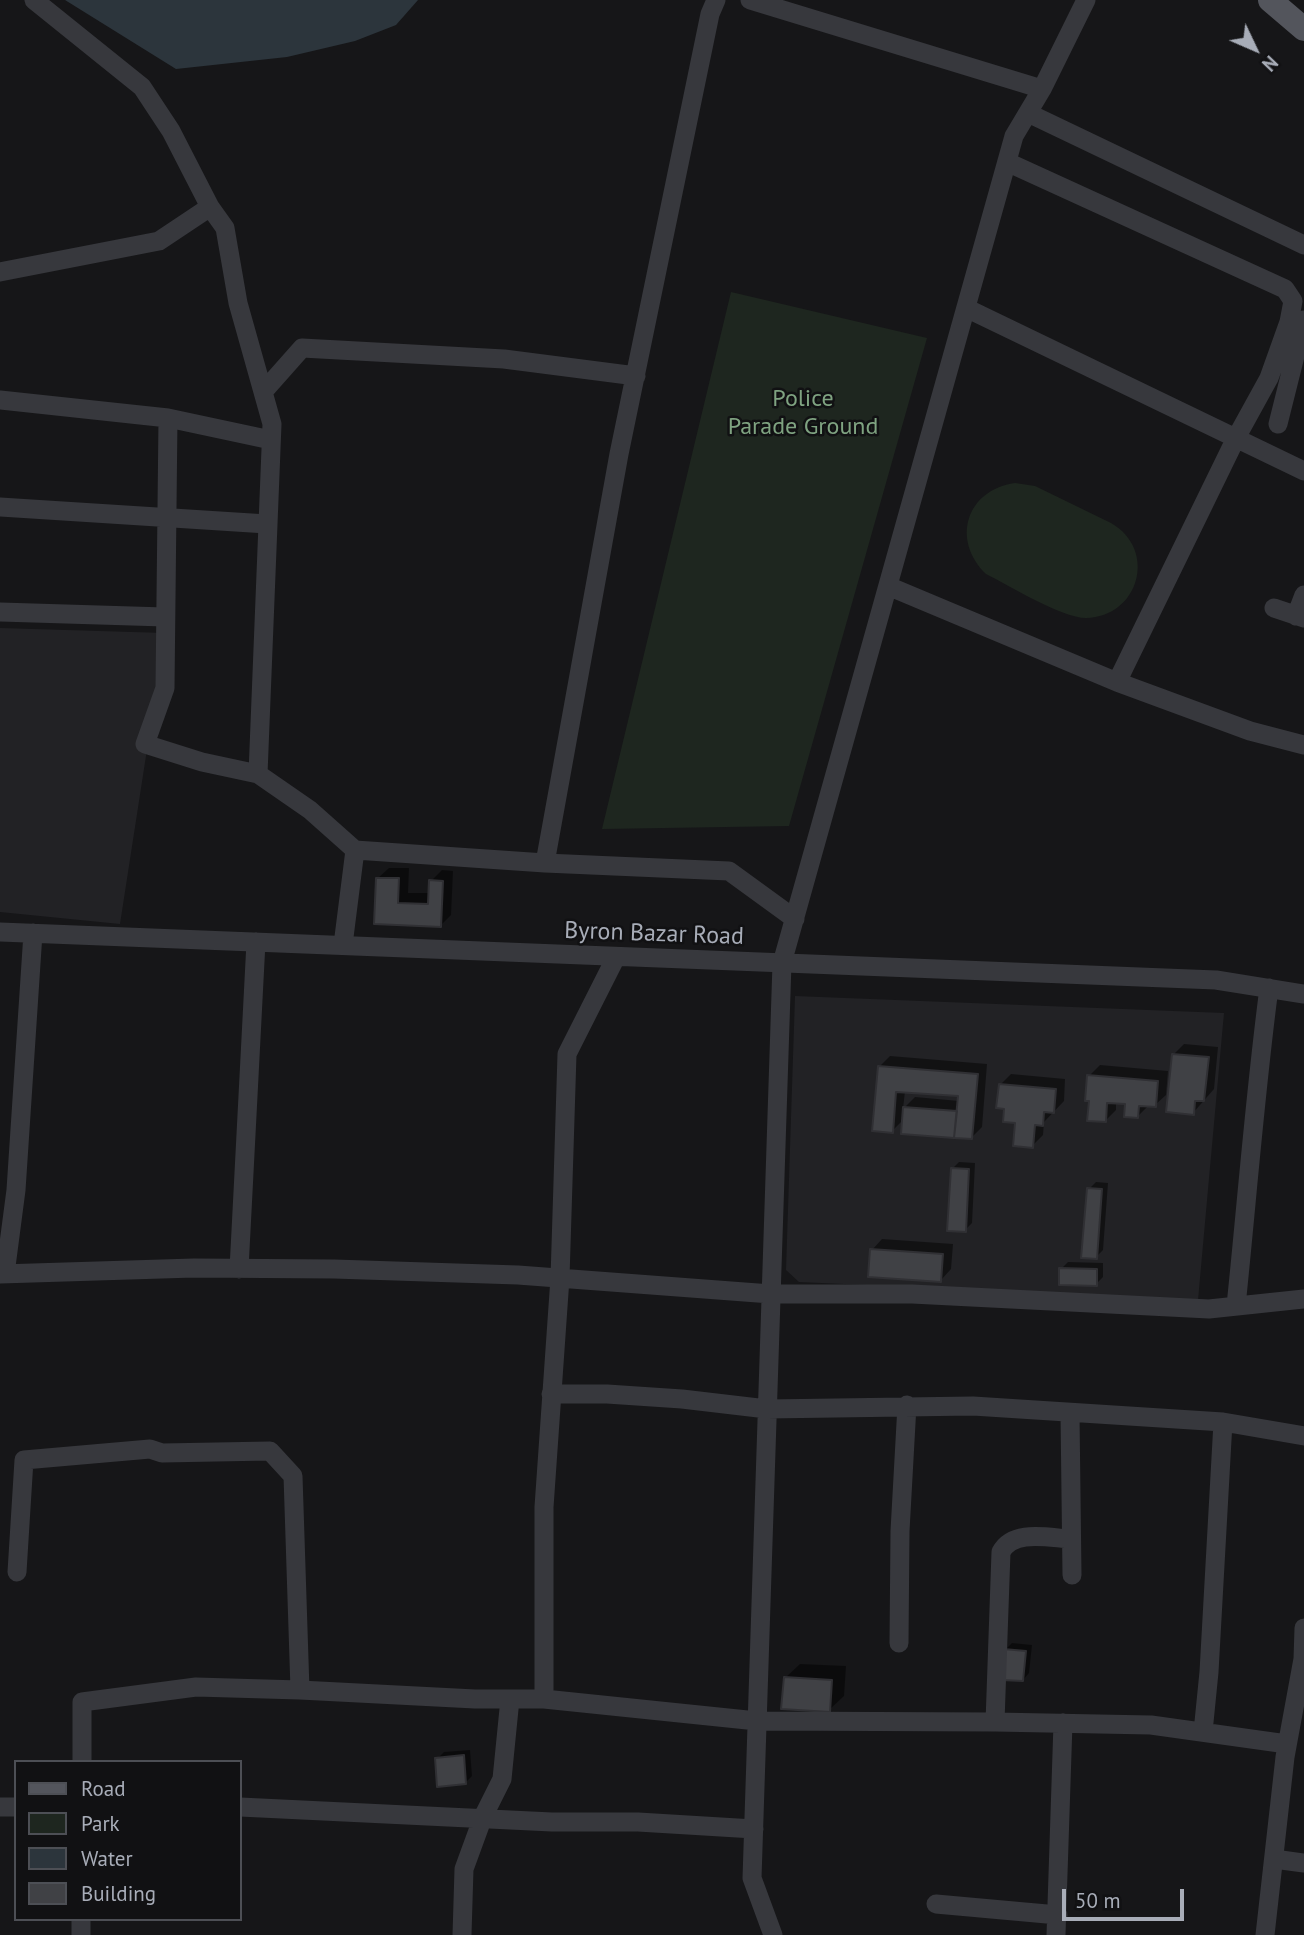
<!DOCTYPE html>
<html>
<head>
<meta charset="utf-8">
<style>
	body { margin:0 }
	#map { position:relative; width:1304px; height:1935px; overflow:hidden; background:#161618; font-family:"PT Sans",sans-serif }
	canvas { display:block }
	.legend { position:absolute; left:14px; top:1760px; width:228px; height:161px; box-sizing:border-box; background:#111113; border:2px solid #4d4f55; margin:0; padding:9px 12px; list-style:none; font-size:21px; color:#a8adb8 }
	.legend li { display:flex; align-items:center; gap:14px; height:35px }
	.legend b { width:35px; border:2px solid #4d4f55 }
	.north { position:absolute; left:1220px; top:14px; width:70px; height:70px; -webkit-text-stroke:5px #111113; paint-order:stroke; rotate:134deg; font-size:19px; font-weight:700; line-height:28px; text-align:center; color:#a8adb8 }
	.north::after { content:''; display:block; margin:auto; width:24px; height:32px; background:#a8adb8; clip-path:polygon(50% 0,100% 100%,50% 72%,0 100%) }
	.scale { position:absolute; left:1062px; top:1889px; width:122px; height:32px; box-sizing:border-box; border:4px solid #a8adb8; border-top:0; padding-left:9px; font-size:21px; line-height:24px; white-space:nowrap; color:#a8adb8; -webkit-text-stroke:5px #111113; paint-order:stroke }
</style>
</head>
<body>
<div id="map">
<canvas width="1304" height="1935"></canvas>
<ul class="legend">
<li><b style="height:9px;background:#53555c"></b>Road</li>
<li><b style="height:19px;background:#1e261f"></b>Park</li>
<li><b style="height:19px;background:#2c353c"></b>Water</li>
<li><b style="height:19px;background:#404145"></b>Building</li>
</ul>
<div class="north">N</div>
<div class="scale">50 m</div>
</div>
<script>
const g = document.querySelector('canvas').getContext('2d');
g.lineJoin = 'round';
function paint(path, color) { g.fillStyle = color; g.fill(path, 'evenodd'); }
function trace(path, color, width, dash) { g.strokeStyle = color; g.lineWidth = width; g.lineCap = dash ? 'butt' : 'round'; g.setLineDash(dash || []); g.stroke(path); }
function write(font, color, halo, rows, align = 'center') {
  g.font = font + ' "PT Sans",sans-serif'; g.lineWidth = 5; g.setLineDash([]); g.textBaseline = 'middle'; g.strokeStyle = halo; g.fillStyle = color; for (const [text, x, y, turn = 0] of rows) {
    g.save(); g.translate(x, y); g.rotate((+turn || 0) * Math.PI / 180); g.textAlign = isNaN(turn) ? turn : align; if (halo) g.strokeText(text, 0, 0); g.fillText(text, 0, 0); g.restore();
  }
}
paint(new Path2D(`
	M0,628L165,633L120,924L0,912Z
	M795,996L1224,1013L1198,1300L799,1282L786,1270Z`), '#222225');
paint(new Path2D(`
	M731,292L927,338L789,826L602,829Z
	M1015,483L1035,486L1111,523C1158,550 1139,617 1086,618C1062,618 1010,586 986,574C951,540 966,490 1015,483Z`), '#1e261f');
paint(new Path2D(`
	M65,0H418L396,25L355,41L287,57L176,69Z`), '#2c353c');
paint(new Path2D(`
	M389,868H409L408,893H430L431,881L442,870L453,871L451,915L441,925L376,922L378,878Z
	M1184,1044L1218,1047L1214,1089L1193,1113L1174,1054Z
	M890,1056L987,1064L982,1127L972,1137L903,1120L892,1131L879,1067ZM905,1091L960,1095L959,1101L915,1097L903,1109Z
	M1100,1065L1168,1071L1166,1095L1155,1105L1148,1106L1137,1117L1127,1103L1116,1102V1110L1105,1121L1091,1100L1089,1076Z
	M1011,1074L1065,1079L1064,1101L1044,1122L1043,1135L1032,1146L1006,1107L1000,1085Z
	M959,1162L975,1163L972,1223L965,1230L952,1169Z
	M1096,1182L1108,1183L1103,1250L1096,1257L1089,1189Z
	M882,1239L953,1244L951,1269L941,1280L872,1250Z
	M1068,1262L1103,1263V1277L1096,1284L1061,1269Z
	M1012,1643L1032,1645L1029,1673L1023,1680L1005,1650Z
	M800,1664L846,1666L844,1696L829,1710L785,1678Z
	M470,1750L472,1776L465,1783L437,1759L444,1752Z`), '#0007');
const building = new Path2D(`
	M376,878H399L398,903L428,904L429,880L443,881L441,927L374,924Z
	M1172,1054L1209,1057L1204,1101H1195L1194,1115L1166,1112Z
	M878,1066L978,1074L972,1139L954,1138L958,1096L896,1092L893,1133L872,1131Z
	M1087,1075L1158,1081L1156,1107L1139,1106L1138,1118L1124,1117L1125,1104L1107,1103L1106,1122L1087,1121L1089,1101H1085Z
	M999,1084L1056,1089L1054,1113L1044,1112L1043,1126L1035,1125L1033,1148L1013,1146L1015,1123L1003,1122L1004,1109L996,1108Z
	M903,1107L957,1111L954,1138L901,1134Z
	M951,1168L969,1169L966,1232L947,1231Z
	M1087,1188L1102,1189L1097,1259L1081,1258Z
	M870,1249L943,1254L941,1282L868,1277Z
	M1059,1268L1097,1269V1286L1059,1285Z
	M1003,1649L1026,1651L1023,1681L1001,1680Z
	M784,1677L832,1680L830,1712L781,1709Z
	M464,1755L466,1784L437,1787L435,1758Z`);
paint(building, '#404145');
trace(building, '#303034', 2);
trace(new Path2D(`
	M34,0L142,87L171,131L210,207L225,228L238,303L272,424L258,774L202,762L145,744L165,688L168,418
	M750,0L1042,89
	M1028,113L1304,245
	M1007,162L1285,289L1293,301L1289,322L1269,378L1236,438L1117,682
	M0,272L159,241L210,207
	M966,308L1304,471
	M263,392L302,348L504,359L636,376
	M0,400L168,418L271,440
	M1278,424L1304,320
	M0,507L267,524
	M888,586L1117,682L1250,731L1304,745
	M1274,608L1304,618
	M0,612L165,617
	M1296,616L1304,595
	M258,774L310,810L355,850L545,863L729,871L795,919
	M545,863L619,454L710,14L716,0
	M0,932L1216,980L1304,994
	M343,945L355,850
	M239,1269L256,942
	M0,1274L194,1268L334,1269L518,1275L771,1294H912L1209,1309L1304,1299
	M5,1274L16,1190L33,933
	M1236,1306C1247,1200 1255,1094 1269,988
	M551,1394H607L682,1399L767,1409L973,1406L1223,1422L1304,1436
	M1070,1414L1072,1575
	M17,1572L24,1460L150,1449L162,1453L270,1451L293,1476L300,1690
	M899,1643L900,1531L907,1405
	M544,1699V1507L560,1278L567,1054L616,957
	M995,1722L1001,1552C1013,1529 1049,1538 1071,1539
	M1203,1732L1209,1672L1223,1422
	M82,1762V1702L196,1687L300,1690L475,1699H544L757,1721L995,1722L1151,1725L1287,1744
	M0,1807H16
	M240,1807L552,1822H638L754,1829
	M1274,1859L1304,1863
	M936,1904L1058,1915
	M81,1935V1919
	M462,1935L464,1869L483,1817L502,1779L510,1699
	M773,1935L752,1878L782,963L1014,136L1042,89L1086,0
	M1056,1935L1063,1723
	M1265,1935L1285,1757L1303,1659L1304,1628`), '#37383d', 19);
trace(new Path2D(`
	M1270,0L1304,29`), '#53555c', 24);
write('24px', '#7fa381', '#111113', [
	["Police",803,399],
	["Parade Ground",803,427]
]);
write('24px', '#a8adb8', '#111113', [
	["Byron Bazar Road",654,934,2]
]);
</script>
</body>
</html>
